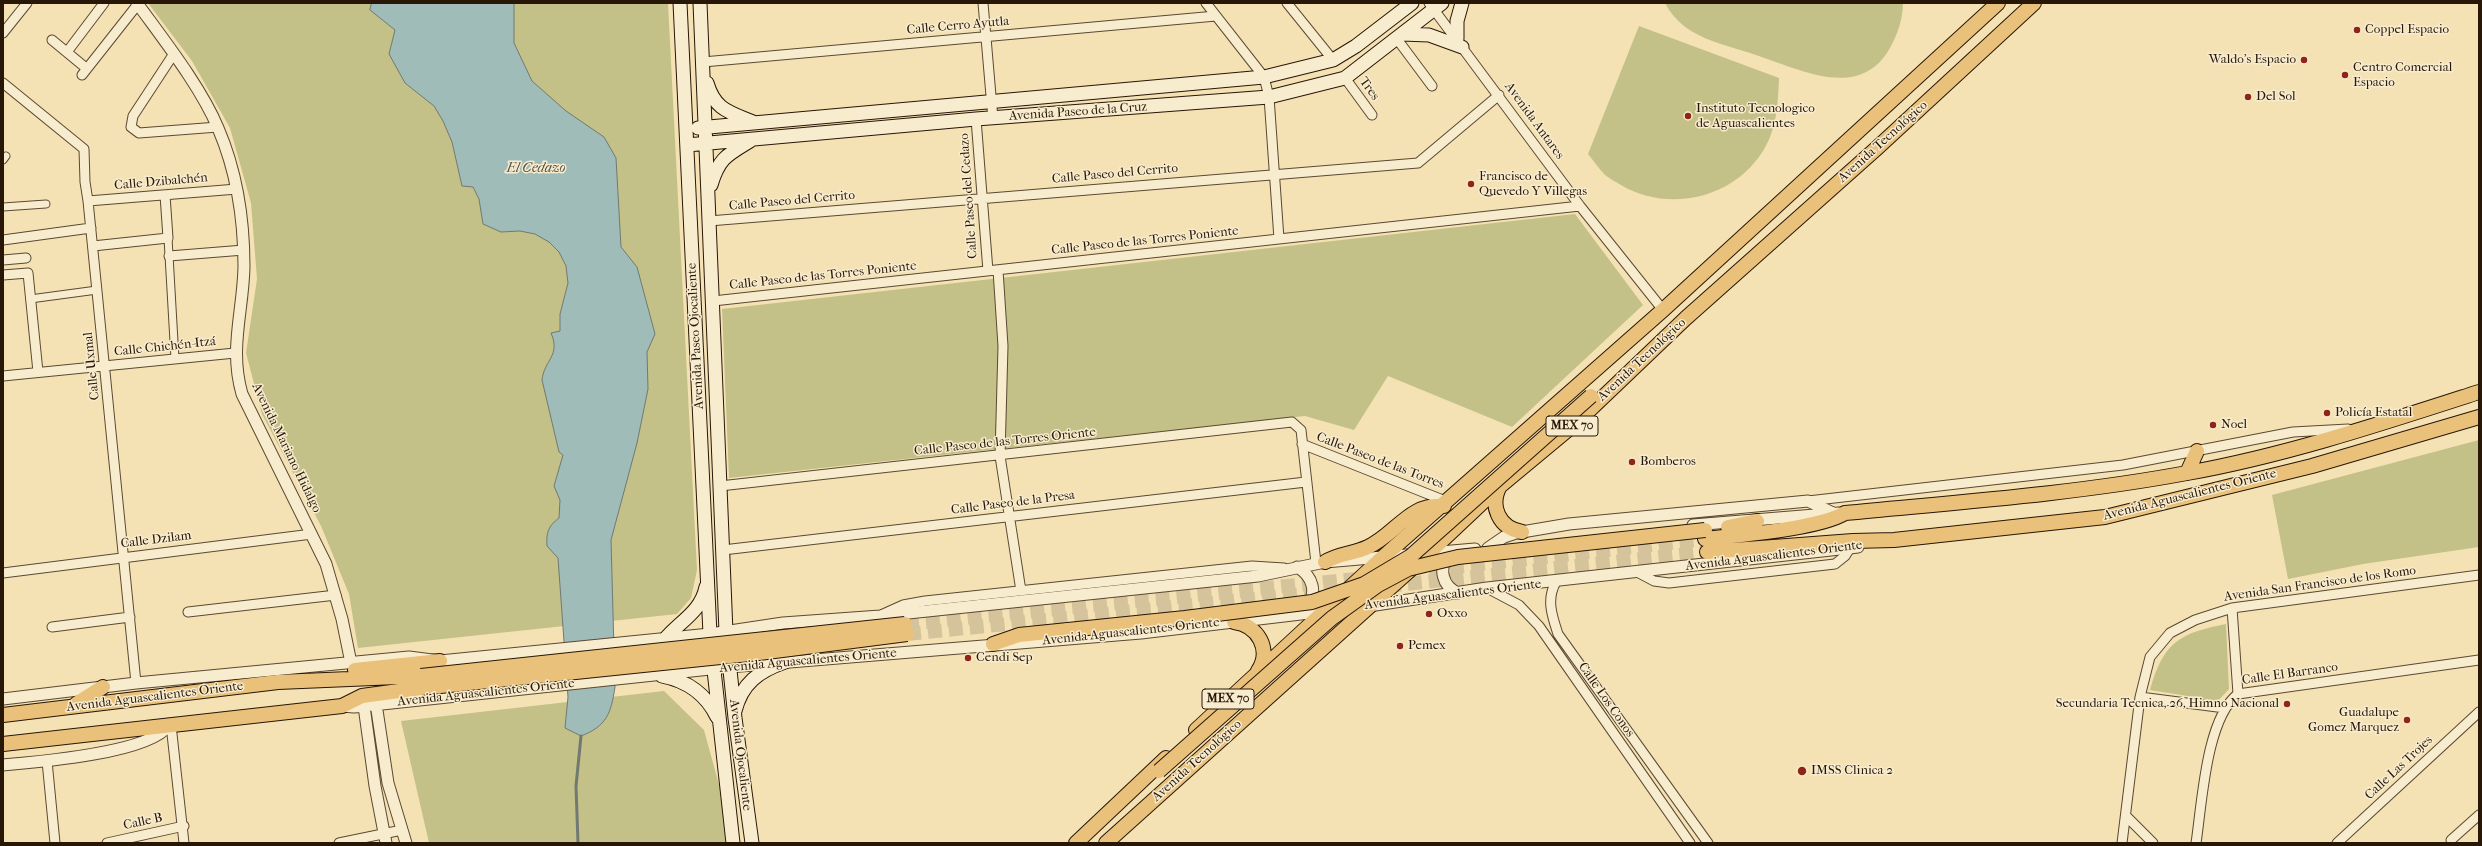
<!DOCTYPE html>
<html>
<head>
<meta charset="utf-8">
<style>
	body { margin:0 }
	#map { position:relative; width:2482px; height:846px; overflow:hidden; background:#f4e2b5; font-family:"IM FELL French Canon",serif }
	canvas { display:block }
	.frame { position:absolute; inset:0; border:4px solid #281606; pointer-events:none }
</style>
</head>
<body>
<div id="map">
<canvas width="2482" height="846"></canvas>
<div class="frame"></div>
</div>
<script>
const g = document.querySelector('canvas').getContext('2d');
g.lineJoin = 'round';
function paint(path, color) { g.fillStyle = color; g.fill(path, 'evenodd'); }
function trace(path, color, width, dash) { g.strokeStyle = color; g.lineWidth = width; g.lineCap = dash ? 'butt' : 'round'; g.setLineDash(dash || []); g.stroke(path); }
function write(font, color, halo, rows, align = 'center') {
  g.font = font + ' "IM FELL French Canon",serif'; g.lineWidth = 3; g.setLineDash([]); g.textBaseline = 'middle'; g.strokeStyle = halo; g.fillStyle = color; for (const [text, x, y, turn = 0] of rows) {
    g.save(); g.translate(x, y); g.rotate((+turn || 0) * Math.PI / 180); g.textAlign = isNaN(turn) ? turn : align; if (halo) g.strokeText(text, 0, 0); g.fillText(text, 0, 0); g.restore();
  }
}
paint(new Path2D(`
	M148,3H668L697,570L691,598L677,614L358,648L349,594L321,526L262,414L246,353L257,279L251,203L230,128L192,61Z
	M1665,3H1903C1903,18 1898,33 1891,46C1862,102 1801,70 1756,55C1721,43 1683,38 1665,3Z
	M1639,26L1779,78C1778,103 1777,129 1763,151C1733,199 1668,213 1621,185C1616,182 1610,179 1605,175C1599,169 1594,161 1588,154Z
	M1575,214L1643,305L1512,427L1388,376L1354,430L1305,416L729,478L722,309Z
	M2479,440V547L2363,564L2288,579L2272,495Z
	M2226,624L2229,689L2218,701L2150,690C2163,643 2179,633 2226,624Z
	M664,691L704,730L735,843H429L401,721Z`), '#c3c188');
const water = new Path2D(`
	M372,3H514V43L532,81L566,111L604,137L616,158L621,247L637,267L655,334L647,352L648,389L637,443L611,540L615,687C611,713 607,726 581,736L565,728L568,697L558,558L547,546C546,533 548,526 559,518L560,500L554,486L563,455L559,452L542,380C544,360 561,356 551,333L560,331V314L568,283L566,266L559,252L549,242L535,234L520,231L501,232L483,224L479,199L473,187L462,186L452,142L443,121L434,106L405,83L389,54L395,30L370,10Z`);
paint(water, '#a0bcb8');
trace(water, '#707a71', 1);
trace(new Path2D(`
	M578,843L576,786L581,736`), '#707a71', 3);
trace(new Path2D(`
	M1429,570L1705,539
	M1387,586L1707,552
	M905,624L1367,578
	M907,634L1324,592`), '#d5c39b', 14, [14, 7]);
const pedestrian = new Path2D(`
	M3,160L6,156
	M3,207L46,204
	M168,238L175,359
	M30,299L97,290`);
const minor = new Path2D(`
	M983,3L993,119
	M1206,3L1264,77L1269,97L1279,239
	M1287,3L1333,60
	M1429,3L1580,206L1663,310
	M3,33L27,3
	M1397,39L1432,86
	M52,40L86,68
	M67,52L104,3
	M173,55L133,116L131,127L139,133L218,127
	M703,62L1216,16
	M82,75L138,4
	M1345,78L1372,115
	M3,83L84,149L85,182L88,201L136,683
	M976,119L988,271
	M88,201L237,189
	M709,221L1418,163L1499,95
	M3,240L91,228
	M93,246L168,238L165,195
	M169,256L244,250
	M3,260L26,258
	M998,270L1003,346L1000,456L1021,591
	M3,275L28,273L38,372
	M713,301L1580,206
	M3,376L235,353
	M1302,444L1448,502
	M720,486L1292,422L1301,430L1316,563
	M1808,501L2123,465L2293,432L2348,429
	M723,550L1306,482
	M1637,572L1654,581L1669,583L1835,564L1845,556L1850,548
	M3,573L312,534
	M1556,582C1546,599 1552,616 1558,634L1708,843
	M1487,588L1519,605L1539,626L1690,843
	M2232,608L2238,694
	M188,612L336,595
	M883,614L903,605L925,601L1252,566L1284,568
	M52,627L130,617
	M2140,697L2225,708
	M171,725L184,843
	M47,761L55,843
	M2126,816L2153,843
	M2451,840L2479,815
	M107,843L184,826
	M339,843L402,830
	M2122,843L2140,697L2150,657L2170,633L2195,620L2232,608L2479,575
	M2196,843C2202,804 2206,718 2238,694L2479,660
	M2337,843L2479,712`);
const tertiary = new Path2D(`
	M137,3C163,39 201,87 218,128C237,172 244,220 244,267C243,312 229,349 242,394L326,564L342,619L351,663
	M1693,525L1839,513
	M1488,548L1504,537L1516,533L1569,524L1808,501L1833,513
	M1449,555C1438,568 1442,586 1458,593
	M1297,567C1313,576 1318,593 1306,608
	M1369,606L1487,588L1858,547
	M375,697L388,783L406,843
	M3,699L136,683L409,657L440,661L710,634L783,623L880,616L1258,576L1325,562L1475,549
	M363,699L375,786L386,843
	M342,706L354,707L729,667L1141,633L1326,611
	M3,765C38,762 149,753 168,726`);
const secondary = new Path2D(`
	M680,3L710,634L733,843
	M700,3L726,632L735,718L752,843
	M1402,34L1429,35L1462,47
	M1457,39V21L1462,3
	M707,83C715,110 729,112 753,122
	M698,128L1264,77L1333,60L1356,46L1412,3
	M687,145L976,119L1269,97L1345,78L1442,3
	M711,185C719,158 727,155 750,141
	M665,639C680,621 701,612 706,587
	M662,676C688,681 706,694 717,717
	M735,711C742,683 759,671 785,662`);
const primary = new Path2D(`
	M2187,473L2197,451
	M1500,486C1489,506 1499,528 1522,532
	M1728,527L1757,521
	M1705,539C1739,535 1818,529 1845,513C1959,502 2074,494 2187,473C2287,455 2383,423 2479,392
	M1707,552L1853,541L1894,540L2105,517L2312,466L2479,417
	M1325,562C1339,553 1354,554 1368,547C1396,534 1409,503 1444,506
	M1234,622C1258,625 1272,650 1258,671
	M993,644L1019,635L1068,630
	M355,670L440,661
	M76,704L103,687
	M3,715L278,682L421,676
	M1196,730L1382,558L1663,310L1998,3
	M3,744L342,706L362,696L421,688
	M1076,843L1166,758
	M1106,843L1430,552L1500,486L1577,422L1686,318L1877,148L2034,3`);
trace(pedestrian, '#5b4932', 9);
trace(minor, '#5b4932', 11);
trace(tertiary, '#5b4932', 13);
trace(secondary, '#281606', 15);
trace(primary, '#281606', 16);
trace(pedestrian, '#f8eccf', 7);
trace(minor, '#f8eccf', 9);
trace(tertiary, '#f8eccf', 11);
trace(secondary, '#f8eccf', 13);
trace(primary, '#eac17a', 14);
const primaryBridge = new Path2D(`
	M1068,630L1185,618L1312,602L1364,584L1411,556L1591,396
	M421,676L905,624
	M421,688L759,653L907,634
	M1159,771L1332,618L1378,585L1408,569L1458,557L1705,530`);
trace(primaryBridge, '#281606', 16, []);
trace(primaryBridge, '#eac17a', 14);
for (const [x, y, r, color] of [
	[2357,30,4,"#8f2418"],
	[2304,60,4,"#8f2418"],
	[2345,75,4,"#8f2418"],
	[2248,97,4,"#8f2418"],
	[1688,116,4,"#8f2418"],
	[1471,184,4,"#8f2418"],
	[2327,413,4,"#8f2418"],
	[2213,425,4,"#8f2418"],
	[1632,462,4,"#8f2418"],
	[1429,614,4,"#8f2418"],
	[1400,646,4,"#8f2418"],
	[968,658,4,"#8f2418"],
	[2287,704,4,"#8f2418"],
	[2407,720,4,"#8f2418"],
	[1802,771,5,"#8f2418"]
]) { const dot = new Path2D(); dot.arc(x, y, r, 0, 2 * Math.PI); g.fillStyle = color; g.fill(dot); trace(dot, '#f8eccf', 1.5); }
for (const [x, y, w] of [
	[1572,426,52],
	[1228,699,52]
]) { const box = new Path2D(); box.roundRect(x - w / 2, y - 10, w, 20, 3); g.fillStyle = '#f8eccf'; g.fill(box); trace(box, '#281606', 1); }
write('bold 12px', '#281606', null, [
	["MEX 70",1572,426],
	["MEX 70",1228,699]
]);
write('13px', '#281606', '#f8eccf', [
	["Calle Cerro Ayutla",958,26,-5],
	["Tres",1369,89,54],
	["Avenida Paseo de la Cruz",1078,112,-4],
	["Avenida Antares",1534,121,54],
	["Avenida Tecnológico",1883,142,-42],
	["Calle Paseo del Cerrito",1115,174,-5],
	["Calle Dzibalchén",161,182,-5],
	["Calle Paseo del Cedazo",969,196,-94],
	["Calle Paseo del Cerrito",792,201,-5],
	["Calle Paseo de las Torres Poniente",1145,241,-6],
	["Calle Paseo de las Torres Poniente",823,276,-6],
	["Avenida Paseo Ojocaliente",696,336,-93],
	["Calle Chichén-Itzá",165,347,-6],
	["Avenida Tecnológico",1642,360,-43],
	["Calle Uxmal",92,366,-96],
	["Calle Paseo de las Torres Oriente",1005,442,-6],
	["Avenida Mariano Hidalgo",286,448,64],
	["Calle Paseo de las Torres",1380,461,21],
	["Avenida Aguascalientes Oriente",2190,495,-14],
	["Calle Paseo de la Presa",1013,503,-7],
	["Calle Dzilam",156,540,-7],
	["Avenida Aguascalientes Oriente",1774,556,-7],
	["Avenida San Francisco de los Romo",2320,584,-8],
	["Avenida Aguascalientes Oriente",1453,595,-7],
	["Avenida Aguascalientes Oriente",1131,632,-6],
	["Avenida Aguascalientes Oriente",808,661,-5],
	["Calle El Barranco",2290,674,-8],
	["Avenida Aguascalientes Oriente",486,693,-6],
	["Avenida Aguascalientes Oriente",155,697,-7],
	["Calle Los Conos",1606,700,55],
	["Avenida Ojocaliente",740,755,83],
	["Avenida Tecnológico",1197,761,-42],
	["Calle Las Trojes",2399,768,-43],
	["Calle B",143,822,-12]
]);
write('13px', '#281606', '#f8eccf', [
	["Coppel Espacio",2365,30],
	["Waldo’s Espacio",2296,60,"right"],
	["Centro Comercial",2353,68],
	["Espacio",2353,83],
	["Del Sol",2256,97],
	["Instituto Tecnologico",1696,109],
	["de Aguascalientes",1696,124],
	["Francisco de",1479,177],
	["Quevedo Y Villegas",1479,192],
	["Policía Estatal",2335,413],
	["Noel",2221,425],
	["Bomberos",1640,462],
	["Oxxo",1437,614],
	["Pemex",1408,646],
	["Cendi Sep",976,658],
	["Secundaria Tecnica, 26, Himno Nacional",2279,704,"right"],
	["Guadalupe",2399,713,"right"],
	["Gomez Marquez",2399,728,"right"],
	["IMSS Clinica 2",1811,771]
], 'left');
write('italic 14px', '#525044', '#f8eccf', [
	["El Cedazo",536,169]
]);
</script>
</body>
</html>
